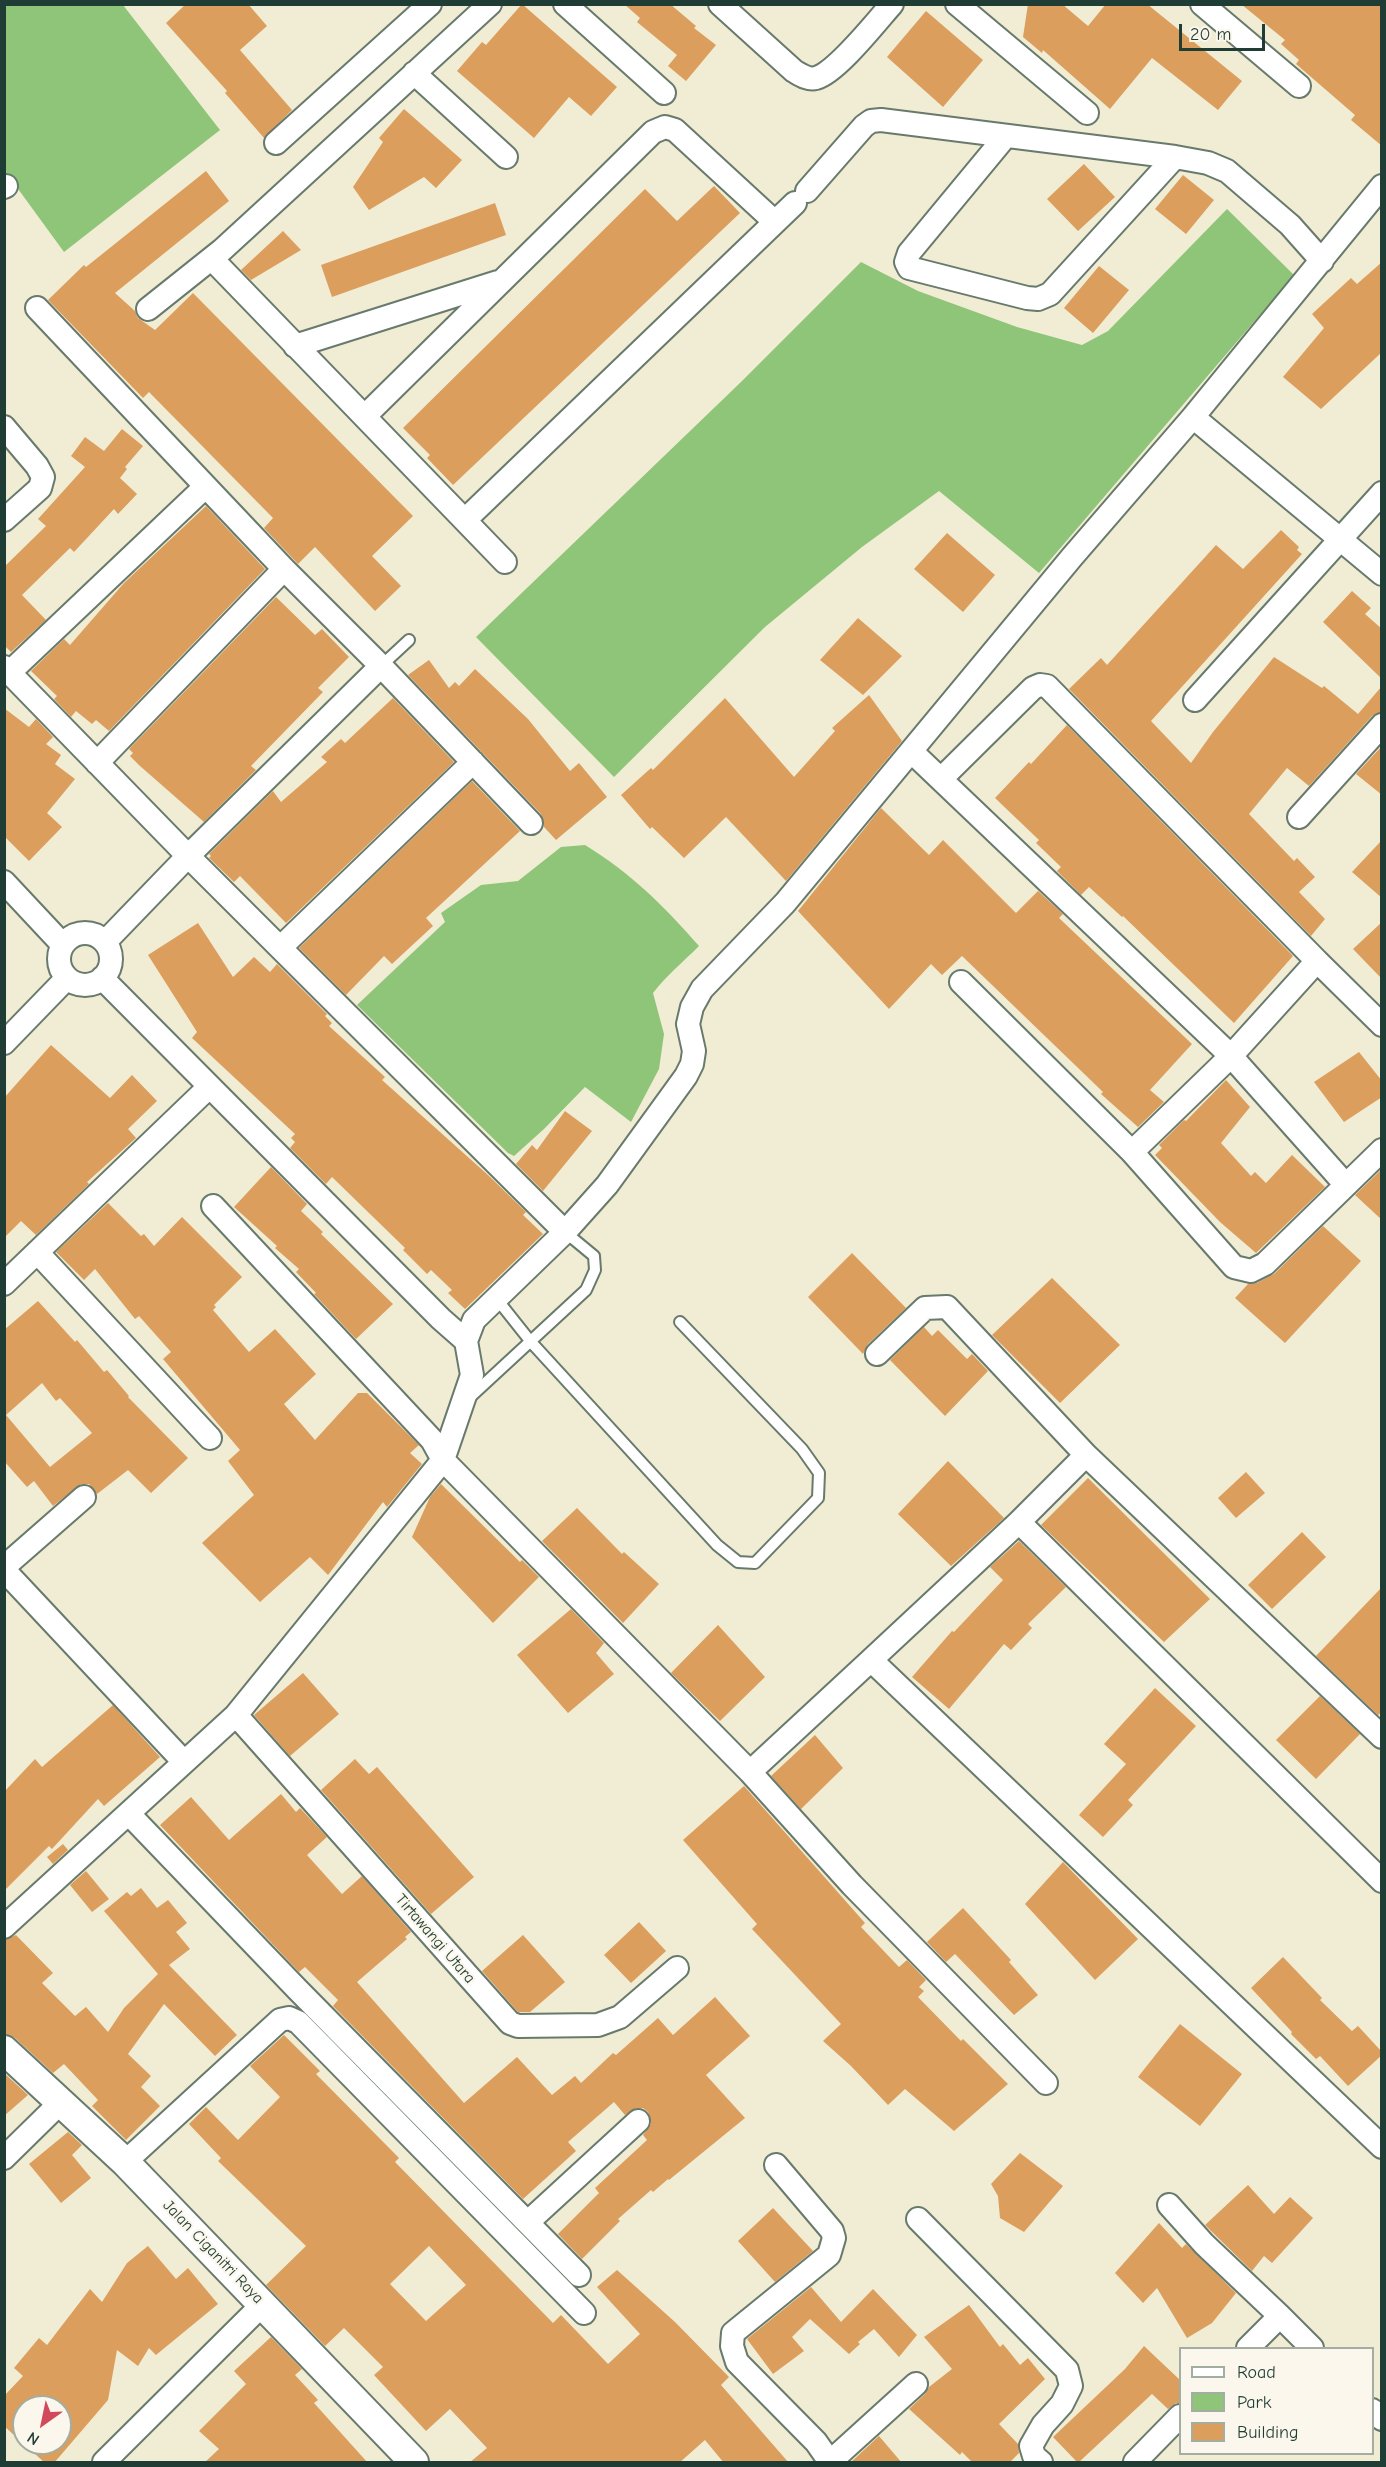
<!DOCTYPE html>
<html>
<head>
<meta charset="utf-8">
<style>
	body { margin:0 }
	#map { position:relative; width:1386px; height:2467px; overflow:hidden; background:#f1ecd4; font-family:"Comic Neue",sans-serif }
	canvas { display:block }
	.frame { position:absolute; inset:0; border:6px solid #1f3d34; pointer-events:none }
	.legend { position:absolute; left:1179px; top:2347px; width:195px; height:108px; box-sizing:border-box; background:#fbf7ec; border:2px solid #a3ada2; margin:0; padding:8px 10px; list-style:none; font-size:18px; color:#1f3d34 }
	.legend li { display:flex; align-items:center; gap:12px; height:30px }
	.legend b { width:30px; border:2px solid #a3ada2 }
	.north { position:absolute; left:12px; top:2395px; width:60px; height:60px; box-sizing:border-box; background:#fbf7ec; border:2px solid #a3ada2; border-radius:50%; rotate:213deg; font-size:16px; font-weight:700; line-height:24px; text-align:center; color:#1f3d34 }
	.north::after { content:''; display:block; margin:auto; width:21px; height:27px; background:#d1495b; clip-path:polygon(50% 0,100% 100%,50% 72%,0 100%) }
	.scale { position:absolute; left:1179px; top:24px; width:86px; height:27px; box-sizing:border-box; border:3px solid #1f3d34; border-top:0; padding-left:8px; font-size:18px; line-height:21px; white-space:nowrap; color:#1f3d34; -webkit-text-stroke:4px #fbf7ec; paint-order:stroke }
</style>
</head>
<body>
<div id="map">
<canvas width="1386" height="2467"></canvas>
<div class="frame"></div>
<ul class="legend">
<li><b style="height:8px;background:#fff"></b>Road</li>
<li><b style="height:16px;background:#8fc578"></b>Park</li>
<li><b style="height:16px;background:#db9e5d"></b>Building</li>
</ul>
<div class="north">N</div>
<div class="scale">20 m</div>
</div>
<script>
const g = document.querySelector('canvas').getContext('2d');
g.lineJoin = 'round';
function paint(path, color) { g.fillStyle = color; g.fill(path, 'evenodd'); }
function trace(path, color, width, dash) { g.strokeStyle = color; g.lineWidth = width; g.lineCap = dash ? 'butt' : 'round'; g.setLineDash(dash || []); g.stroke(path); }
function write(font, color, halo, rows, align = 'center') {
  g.font = font + ' "Comic Neue",sans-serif'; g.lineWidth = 4.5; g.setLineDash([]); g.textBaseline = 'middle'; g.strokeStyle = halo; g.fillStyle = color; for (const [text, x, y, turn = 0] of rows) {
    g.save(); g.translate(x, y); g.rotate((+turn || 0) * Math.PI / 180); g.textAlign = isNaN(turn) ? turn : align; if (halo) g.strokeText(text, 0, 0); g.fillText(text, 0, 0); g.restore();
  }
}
paint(new Path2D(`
	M5,5H123L220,130L64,252L5,171Z
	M1227,209L1294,275L1039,573L939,491L862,547L765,627L614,777L476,637L741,382L861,262L918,291L1017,327L1082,345L1108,331Z
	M585,845C632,874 663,905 699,946C683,962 667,975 653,993L664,1034L659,1069L631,1122L585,1087L544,1129L514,1156L508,1153L357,1005L445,922L441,913L481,885L518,881L561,847Z`), '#8fc578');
paint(new Path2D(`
	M186,4H248L267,26L240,50L292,110L264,138L225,93L227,91L166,23Z
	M522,4L617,87L591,116L569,97L534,138L457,71L482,42L486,45Z
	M624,4H670L696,26L694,28L716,45L686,81L668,66L677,55L637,22L640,18Z
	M1028,4H1062L1088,26L1106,4H1147L1242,81L1218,110L1152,58L1110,109L1043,50L1042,53L1023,37Z
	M1241,4H1382V146L1351,120L1355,115L1296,64L1299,60L1281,44L1285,40Z
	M926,11L983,60L943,107L887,57Z
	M404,109L462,160L436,188L424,177L369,210L353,187L383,142L379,138Z
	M1084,164L1115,197L1078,231L1047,199Z
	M206,171L229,201L115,293L135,311L138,318L155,330L193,293L413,516L372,556L401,586L375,611L315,547L298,564L264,528L273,518L149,392L143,398L48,300L84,265L86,267Z
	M1183,175L1214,200L1186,234L1155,209Z
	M714,186L740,213L453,485L427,458L430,455L403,428L645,189L677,221Z
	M495,203L506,235L332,297L321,265Z
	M283,231L301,250L251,280L241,270Z
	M1382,262V352L1321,409L1283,377L1324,328L1312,314L1351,278L1357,284Z
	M1099,266L1129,290L1093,333L1064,308Z
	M122,429L143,446L125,467L127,469L120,478L137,494L118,514L114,509L74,552L70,548L22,595L46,620L11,652L4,645V567L46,526L38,519L85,467L71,456L85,437L104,451Z
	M206,506L265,569L109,731L96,720L92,724L76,711L71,717L54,699L57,696L31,671L64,639L70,645L124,583Z
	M1281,530L1299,547L1297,550L1302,554L1151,721L1191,763L1213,732L1274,657L1322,688L1324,686L1358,714L1382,686V712L1372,716L1309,786L1287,768L1249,814L1294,861L1297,858L1315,877L1299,892L1325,919L1311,936L1069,689L1101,658L1107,665L1216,545L1243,569Z
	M947,533L995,575L963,612L914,569Z
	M1352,591L1371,608L1365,614L1382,629V679L1323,622Z
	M276,597L315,635L322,629L349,657L318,688L323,692L251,766L256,770L204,822L140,766L130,756L133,753L129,749Z
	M858,618L902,656L863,695L820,660Z
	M429,660L449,688L455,682L459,686L475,669L528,719L570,771L579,763L607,797L556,840L544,827L541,814L408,675Z
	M869,695L902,741L786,881L726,817L684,858L652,827L650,829L621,795L651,768L653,770L725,698L794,777L835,731L832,728Z
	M393,698L454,762L286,923L240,876L234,882L209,858L211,856L209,854L273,791L281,802L327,762L321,757L341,739L345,743Z
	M4,708L29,727L36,719L53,737L46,744L61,755L55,764L75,779L47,813L62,827L29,861L4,836Z
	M1067,725L1293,956L1234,1023L1123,916L1122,917L1089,887L1081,895L1057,871L1061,867L1036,843L1039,840L995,798L1029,762L1031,764Z
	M1382,746V795L1356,774Z
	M472,781L520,831L426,918L433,926L392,964L384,956L346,995L299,948Z
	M881,808L929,855L943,840L1016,913L1038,891L1063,914L1059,918L1192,1044L1150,1090L1164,1102L1138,1127L1101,1094L1103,1092L962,956L942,975L931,964L889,1009L798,911Z
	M1382,840V898L1352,872Z
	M1382,922V979L1353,949Z
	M198,923L233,977L254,957L270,972L277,964L327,1014L325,1016L332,1023L329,1026L385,1077L382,1080L488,1175L526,1212L523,1215L543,1234L465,1309L448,1293L452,1290L431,1270L427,1274L403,1250L405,1248L332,1177L326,1184L290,1148L295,1142L291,1138L295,1134L192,1038L197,1032L148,955Z
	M51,1045L110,1098L132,1075L157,1101L128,1129L136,1138L87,1182L89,1184L36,1235L21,1221L4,1238V1098Z
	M1359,1052L1382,1081V1097L1344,1122L1314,1082Z
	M1226,1080L1250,1107L1221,1143L1251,1176L1255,1172L1266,1183L1292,1155L1325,1187L1256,1253L1220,1222L1155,1155L1162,1148L1159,1145L1184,1120L1186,1121Z
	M565,1111L592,1131L543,1191L516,1164L532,1145L537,1150Z
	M271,1167L307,1204L301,1211L323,1232L321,1234L393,1304L356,1339L314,1294L316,1293L296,1272L299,1269L275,1248L277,1246L234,1207Z
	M1382,1169V1220L1355,1195Z
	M108,1203L141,1236L144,1234L154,1246L182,1217L242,1277L214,1305L216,1307L213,1310L249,1352L275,1329L316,1374L284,1404L315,1440L358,1393H367L419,1445L410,1453L422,1464L387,1507L383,1502L328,1575L310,1557L260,1602L202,1543L254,1495L228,1461L240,1450L163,1359L171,1352L139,1316L135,1319L95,1269L84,1280L56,1252Z
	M1323,1226L1361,1261L1285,1343L1235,1298L1248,1284L1257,1283L1274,1274Z
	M852,1253L906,1308L868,1344L863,1354L808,1297Z
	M1052,1278L1120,1345L1060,1403L992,1335Z
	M38,1301L75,1342L77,1340L104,1372L107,1370L129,1396L128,1397L188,1458L151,1493L128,1470L97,1494L89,1484H81L53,1506L34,1481L27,1487L4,1461V1330ZM42,1383L56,1401L60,1398L92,1433L50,1467L6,1415Z
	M924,1327L932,1336L938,1330L967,1359L972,1354L988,1371L945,1416L890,1360Z
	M948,1461L1004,1518L951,1566L898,1514Z
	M1246,1472L1265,1493L1236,1518L1218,1498Z
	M1088,1478L1210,1599L1164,1642L1041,1525Z
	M441,1484L520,1562L522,1560L539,1577L493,1623L412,1537L430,1497Z
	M577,1508L622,1554L624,1552L659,1584L623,1623L542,1541Z
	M1302,1532L1326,1557L1272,1609L1248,1585Z
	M1019,1541L1066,1587L1028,1624L1032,1628L1011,1650L1004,1644L949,1709L912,1677L952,1631L954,1632L1003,1580L990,1567Z
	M1382,1587V1712L1378,1715L1316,1656Z
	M571,1609L604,1643L596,1653L614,1674L568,1713L517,1655Z
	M718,1625L765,1677L720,1721L671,1673Z
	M303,1673L339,1714L290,1756L254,1715Z
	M1155,1688L1196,1726L1128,1800L1133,1805L1103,1837L1079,1815L1126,1764L1104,1744Z
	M1320,1696L1360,1734L1316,1779L1276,1740Z
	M113,1705L160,1757L104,1806L98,1799L52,1849L49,1846L4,1891V1792L35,1759L42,1767Z
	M815,1735L843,1768L801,1809L771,1776Z
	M355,1759L369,1774L377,1767L474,1877L431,1914L321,1790Z
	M744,1786L865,1923L861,1927L899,1967L907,1960L926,1980L919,1987L924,1991L918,1997L961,2041L963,2039L1008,2084L954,2131L905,2089L888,2105L851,2066L823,2041L841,2024L752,1929L757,1924L683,1840Z
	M281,1794L296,1812L300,1808L327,1837L307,1855L342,1894L362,1876L411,1932L405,1937L407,1939L357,1982L464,2103L517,2057L552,2095L575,2076L581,2083L613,2053L616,2055L658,2018L673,2035L715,1997L750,2036L706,2075L745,2118L669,2180L668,2179L653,2192L651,2190L618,2219L620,2221L582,2259L558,2234L599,2193L595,2188L647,2140L643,2135L651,2124L648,2112L643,2108H636L625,2115L614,2102L568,2142L576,2151L523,2199L333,2006L338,2000L305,1967L299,1972L160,1825L191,1797L229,1840Z
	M63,1844L68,1850L53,1864L47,1857Z
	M1063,1862L1138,1939L1095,1980L1025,1904Z
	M86,1871L109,1899L92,1912L70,1885Z
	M141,1888L157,1908L168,1900L187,1923L176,1932L190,1949L169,1965L237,2035L215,2056L164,2004L128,2054L151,2076L141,2087L160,2106L126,2140L92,2106L98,2100L64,2064L53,2073L15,2038L4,2034V1940L16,1935L53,1973L42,1983L75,2016L86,2007L108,2032L124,2008L158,1974L104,1911L127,1892L131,1896Z
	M963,1908L1011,1960L1009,1962L1038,1995L1014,2015L955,1954L946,1962L927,1942Z
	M639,1922L666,1951L631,1983L604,1955Z
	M523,1935L565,1982L530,2012H518L482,1971Z
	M1283,1957L1322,1998L1320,2000L1352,2031L1358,2026L1382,2052V2055L1348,2086L1320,2056L1316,2059L1291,2034L1292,2032L1251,1988Z
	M1180,2024L1242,2074L1200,2126L1138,2077Z
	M284,2035L320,2071L316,2074L399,2158L395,2162L553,2323L561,2315L608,2364L640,2334L597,2287L617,2270L675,2322L729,2377L721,2385L789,2463H724L705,2440L679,2463H469L487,2448L450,2409L426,2431L374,2375L383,2367L344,2328L325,2346L266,2285L306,2246L218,2161L221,2158L189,2124L206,2107L238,2140L280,2097L250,2066ZM429,2246L466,2285L426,2321L390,2284Z
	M4,2073L28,2095L4,2116Z
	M68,2132L82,2145L72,2155L91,2178L61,2203L29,2164Z
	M1020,2153L1063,2186L1024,2232L1000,2218L998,2196L991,2184Z
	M1248,2185L1274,2214L1290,2197L1313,2218L1272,2263L1264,2256L1252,2271L1205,2225Z
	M773,2208L813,2251L775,2282L738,2241Z
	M1159,2223L1182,2248L1186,2244L1236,2293L1212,2323L1187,2338L1157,2288L1143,2303L1115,2273Z
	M148,2246L176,2279L188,2268L218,2304L156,2355L149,2348L138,2366L117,2350L108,2400L54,2463H45L4,2426V2396L23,2376L14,2368L39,2338L47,2345L90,2289L102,2302L127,2263ZM24,2407H60V2443H24Z
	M811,2287L841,2322L873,2289L917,2335L899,2357L874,2329L858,2342L860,2344L849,2354L810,2319L792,2337L804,2351L773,2374L747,2339Z
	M969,2305L1000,2347L1003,2344L1020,2365L1028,2358L1045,2379L999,2424L1018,2444L1019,2453L1009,2463H973L962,2452L960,2455L909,2409L925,2394L929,2387L952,2369L924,2337Z
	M271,2337L302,2369L295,2375L318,2400L314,2403L368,2463H204L219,2449L199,2431L246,2384L234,2371Z
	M1144,2346L1180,2380V2403H1176L1168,2409L1152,2394L1078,2463L1053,2437L1125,2369Z
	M879,2436L902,2463H850Z`), '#db9e5d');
const service = new Path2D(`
	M381,666L409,640
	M496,1298L531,1342L717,1545L738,1562L755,1563L818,1498L819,1473L802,1449L680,1322
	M468,1399L586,1290L595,1270L594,1256L565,1232`);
const minor = new Path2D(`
	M565,4L664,93
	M720,4L794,71C801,75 808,80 816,78C837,72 876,22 892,4
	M957,4L1087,113
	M1202,4L1299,86
	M414,73L506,157
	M1005,137L909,253L906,262L909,268L1027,298L1038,299L1050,294L1175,157
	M276,143L430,4
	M4,187L6,186
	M807,191L864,126L871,121L881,120L1175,157L1208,163L1227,171L1290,225L1322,261
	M212,259L505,562
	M37,308L284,569L381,666L531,823
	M148,309L222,250L490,4
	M295,346L498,282
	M365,416L653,132L665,127L675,130L775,222
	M1193,417L1382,574
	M4,427L37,466L43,477L40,488L4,520
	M465,520L795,203
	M4,667L188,856L565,1232
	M10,672L205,487
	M1195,700L1382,493
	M912,752L1231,1056L1317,961L1382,1025
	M97,763L284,569
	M942,778L1033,688L1040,685L1047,686L1317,961
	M1299,817L1382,725
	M4,882L63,945
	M59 959a26 26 0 1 1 52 0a26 26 0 1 1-52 0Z
	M105,942L188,856L381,666
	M281,947L473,762
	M102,978L441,1319L466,1341
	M961,982L1132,1152L1234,1267L1251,1271L1265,1264L1382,1150
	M4,1043L67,978
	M1132,1152L1231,1056L1345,1184
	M213,1206L432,1440L443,1460L750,1772L852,1885L1046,2083
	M37,1252L210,1438
	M4,1284L209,1087
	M877,1354L925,1308L947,1307L1086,1455
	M1019,1522L1382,1881
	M4,1567L84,1497
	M4,1570L184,1762
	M871,1660L1019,1522L1086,1455L1382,1737
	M236,1715L510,2023L518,2026L598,2025L620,2017L677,1968
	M750,1772L871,1660L1382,2147
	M129,1814L297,1989L579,2275
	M4,1927L236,1715L443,1460L472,1375L466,1341L474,1320L565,1232L607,1185L686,1076L692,1064L694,1051L688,1024L692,1007L702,989L785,903L1072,557L1193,417L1382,186
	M4,2158L61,2102
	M125,2162L280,2020L289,2018L298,2022L584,2313
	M776,2165L832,2231L834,2238L829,2255L733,2333L732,2346L737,2362L816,2442L830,2462
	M1169,2205L1204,2244L1280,2316L1248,2348
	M918,2219L1067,2370L1071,2386L1062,2404L1043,2425L1031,2446L1034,2456L1041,2462
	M528,2222L638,2121
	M1280,2316L1312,2348
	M1372,2410L1382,2419
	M104,2462L263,2304
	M830,2462L916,2384
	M1135,2462L1180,2416`);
const tertiary = new Path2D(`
	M4,2050L125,2162L414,2462`);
trace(service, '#687a6c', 14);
trace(minor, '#687a6c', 26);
trace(tertiary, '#687a6c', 32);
trace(service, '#fff', 10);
trace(minor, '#fff', 22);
trace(tertiary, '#fff', 28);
write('16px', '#1f3d34', '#fbf7ec', [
	["Tirtawangi Utara",435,1939,49],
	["Jalan Ciganitri Raya",213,2252,46]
]);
</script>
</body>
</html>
